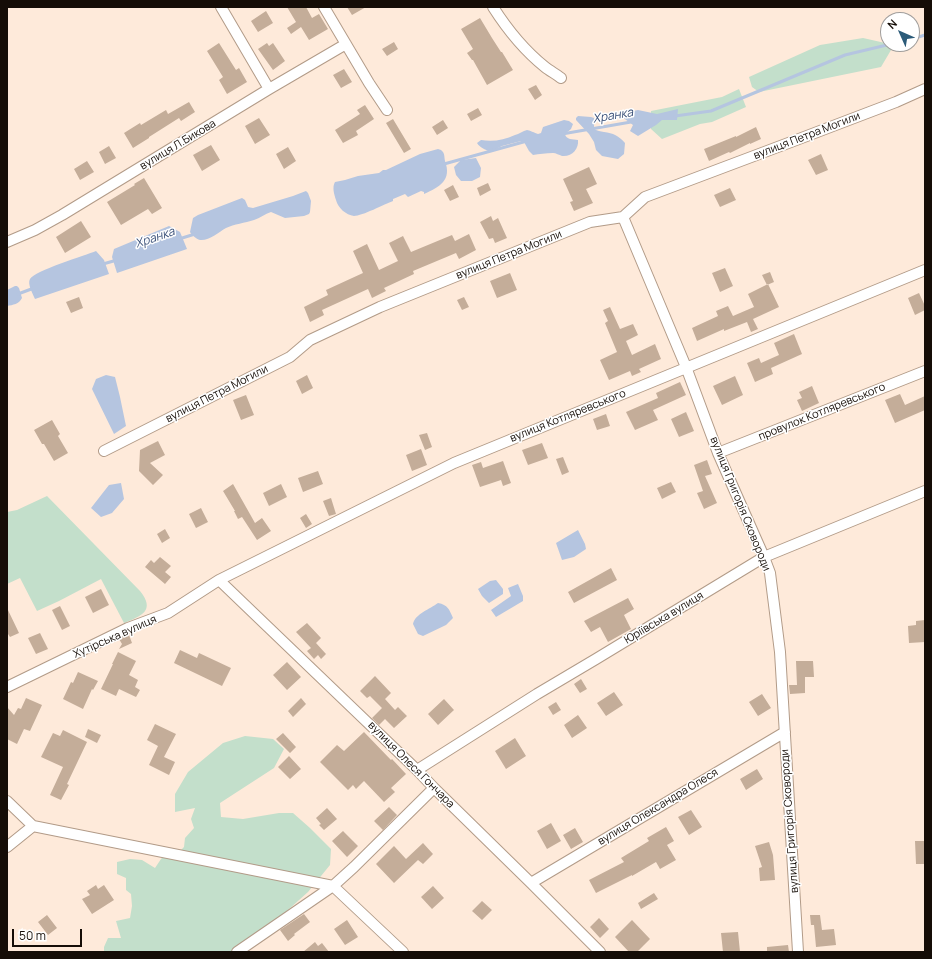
<!DOCTYPE html>
<html>
<head>
<meta charset="utf-8">
<style>
	body { margin:0 }
	#map { position:relative; width:932px; height:959px; overflow:hidden; background:#feeada; font-family:Manrope,sans-serif }
	canvas { display:block }
	.frame { position:absolute; inset:0; border:8px solid #150d07; pointer-events:none }
	.north { position:absolute; left:880px; top:12px; width:40px; height:40px; box-sizing:border-box; background:#fff; border:1px solid #a19e9c; border-radius:50%; rotate:315deg; font-size:11px; font-weight:700; line-height:16px; text-align:center; color:#150d07 }
	.north::after { content:''; display:block; margin:auto; width:14px; height:18px; background:#2c5b79; clip-path:polygon(50% 0,100% 100%,50% 72%,0 100%) }
	.scale { position:absolute; left:12px; top:929px; width:70px; height:18px; box-sizing:border-box; border:2px solid #150d07; border-top:0; padding-left:5px; font-size:12px; line-height:14px; white-space:nowrap; color:#150d07; -webkit-text-stroke:3px #fff; paint-order:stroke }
</style>
</head>
<body>
<div id="map">
<canvas width="932" height="959"></canvas>
<div class="frame"></div>
<div class="north">N</div>
<div class="scale">50 m</div>
</div>
<script>
const g = document.querySelector('canvas').getContext('2d');
g.lineJoin = 'round';
function paint(path, color) { g.fillStyle = color; g.fill(path, 'evenodd'); }
function trace(path, color, width, dash) { g.strokeStyle = color; g.lineWidth = width; g.lineCap = dash ? 'butt' : 'round'; g.setLineDash(dash || []); g.stroke(path); }
function write(font, color, halo, rows, align = 'center') {
  g.font = font + ' Manrope,sans-serif'; g.lineWidth = 3; g.setLineDash([]); g.textBaseline = 'middle'; g.strokeStyle = halo; g.fillStyle = color; for (const [text, x, y, turn = 0] of rows) {
    g.save(); g.translate(x, y); g.rotate((+turn || 0) * Math.PI / 180); g.textAlign = isNaN(turn) ? turn : align; if (halo) g.strokeText(text, 0, 0); g.fillText(text, 0, 0); g.restore();
  }
}
paint(new Path2D(`
	M863,38L894,45L881,67L759,92L752,87L749,77L820,45Z
	M739,89L746,107L712,122L700,124L662,139L651,129V111L722,97Z
	M47,496L140,591C156,611 141,616 124,623L101,579L59,601L37,611L20,578L7,584V512L17,510Z
	M245,736L273,739L284,749L274,768L220,803L221,817L243,819L279,813H293L310,828L331,849L330,865L308,892L279,918L230,952H104V947L108,938H121L116,921L130,918L132,906L131,894L126,890V878L117,874V862L130,859L142,860L155,868L161,859L168,851L179,852L184,847L185,838L194,828L191,819L195,808L175,812V794L188,772L223,743Z`), '#c3dfcb');
paint(new Path2D(`
	M678,109L677,120H662L656,125L638,136L630,131L633,125L618,114L638,110L657,114Z
	M578,116L591,117L594,118V129C598,131 600,131 604,132C613,133 619,136 625,143L624,154L618,159L602,156L596,150L594,142L589,134L576,120V118Z
	M564,120L569,121L573,124L571,129L565,134C566,140 573,139 578,140C579,149 572,157 562,156C559,155 556,153 553,153C546,153 539,154 533,155L529,151L524,142L521,141L502,146L490,152C485,149 480,148 477,143L481,140C493,142 504,140 515,135C519,134 523,131 527,130C529,130 535,133 538,134L541,133L543,127Z
	M438,149L441,150C445,153 444,156 445,161C452,180 440,187 424,194V192L421,191L408,197L405,194L393,199V201C385,204 362,216 354,216C346,215 338,208 336,200C334,194 332,187 335,182L345,180L358,176L379,173L383,170H386L420,154Z
	M476,158L481,168L480,177L472,181H461L456,175L454,167L461,160Z
	M306,191L308,193L311,201L310,212L309,214L304,216L285,218L271,212C265,214 260,218 254,220C245,223 234,224 226,228C219,232 209,241 200,240C196,239 192,235 190,232L193,218L198,215L242,198L245,200L248,207L253,208L293,196Z
	M169,226L180,232L187,249L117,273L112,257L114,249Z
	M96,251L104,260L109,274L35,299C33,294 27,284 30,279C34,271 86,255 96,251Z
	M15,286H17L19,288L22,298C19,304 13,305 7,306V290Z
	M106,375L115,377L120,397L126,426L114,434L92,389L96,379Z
	M121,483L124,499L112,513L101,517L91,508L109,485Z
	M578,530L585,544L586,549L574,557L562,560L556,543Z
	M496,580L503,589V594L489,603L482,596L478,589L490,581Z
	M518,584L523,596V601L496,617L491,610L511,596L508,588Z
	M438,603C448,605 449,609 453,618L446,625L423,636L418,634L413,624C415,614 430,609 438,603Z`), '#b5c5e0');
trace(new Path2D(`
	M912,39L925,35
	M675,116L711,111L845,55L891,44
	M562,134L631,122
	M444,164L527,141
	M179,239L195,234
	M103,264L117,260
	M18,294L34,288`), '#b5c5e0', 3);
paint(new Path2D(`
	M287,7H306L312,18L319,14L328,29L309,40L301,27L291,34L287,28L296,22Z
	M347,7H366L352,15Z
	M266,11L273,23L258,32L251,21Z
	M480,18L492,38L501,52H502L513,70L487,85L473,60H472L467,53L473,49L461,29Z
	M394,42L398,49L387,56L382,49Z
	M219,43L236,70L239,68L247,82L227,94L219,80L223,77L207,51Z
	M267,43L269,46L273,43L285,61L273,70L258,49Z
	M344,69L352,82L341,88L333,75Z
	M536,85L542,95L535,100L528,89Z
	M189,102L195,112L181,121L179,118L149,137V138L133,148L124,133L140,123L141,125L166,110L168,114Z
	M365,105L374,119L356,131L358,135L343,143L335,130L360,114L357,110Z
	M478,108L482,115L471,121L467,114Z
	M259,118L270,135L255,144L245,126Z
	M393,119L411,149L404,153L386,123Z
	M443,120L448,128L437,135L432,127Z
	M756,127L761,139L750,144V143L730,153L729,152L709,161L704,149L736,136V137Z
	M211,145L220,160L202,171L193,155Z
	M109,146L116,158L105,164L99,152Z
	M288,147L296,161L284,169L276,154Z
	M821,154L828,170L816,175L808,160Z
	M87,161L94,172L80,180L74,169Z
	M589,167L597,184L586,189L593,203L574,211L570,202L573,201L563,179Z
	M144,178L162,208L152,214L148,209L121,225L107,202L135,185L134,184Z
	M488,183L491,190L480,196L477,188Z
	M453,185L459,197L450,201L444,190Z
	M730,188L736,200L720,207L714,195Z
	M491,216L493,221L498,218L507,238L495,243L493,238L489,239L480,222Z
	M81,221L91,237L65,253L56,237Z
	M469,234L476,250L459,259L456,253L413,271L414,274L384,288L386,291L372,298L368,289L322,310L324,315L310,322L304,307L328,295L326,290L363,273L353,251L367,244L379,270L398,261L389,243L403,236L411,252L452,235L455,241Z
	M725,268L733,286L720,292L712,273Z
	M770,272L774,282L767,285L762,275Z
	M510,273L517,290L497,298L490,281Z
	M768,284L779,307L753,319L758,329L751,332L747,322L724,331V329L697,341L692,328L718,316L716,311L728,306L733,316L754,307L748,294Z
	M919,293L925,306V310L915,315L908,298Z
	M79,297L83,308L71,313L66,302Z
	M464,297L469,307L462,310L457,300Z
	M610,307L620,329L633,324L638,335L626,341L632,355L655,344L661,359L639,369L641,372L632,376L630,371L609,380L600,360L617,352L605,323L608,321L603,310Z
	M794,334L802,354L771,368L773,374L755,382L747,363L759,358L761,363L779,355L774,343Z
	M307,375L313,388L302,394L296,381Z
	M735,376L743,395L722,405L713,386Z
	M680,382L686,395L653,410L658,420L635,430L626,412L658,398L656,393Z
	M812,386L819,403L802,411L797,400L802,398L799,392Z
	M900,394L905,405L925,396V410L895,423L885,400Z
	M246,395L254,415L241,420L233,400Z
	M686,412L694,431L679,437L671,419Z
	M606,414L610,426L597,430L593,419Z
	M52,420L60,434L58,436L68,453L54,461L44,444H42L34,430Z
	M427,433L432,447L425,450L419,435Z
	M158,441L165,455L150,463L163,475L153,485L139,471L140,450Z
	M542,443L548,458L528,465L522,450Z
	M421,449L427,465L412,471L406,455Z
	M563,457L569,472L562,475L556,459Z
	M707,460L712,474L705,476L717,503L704,509L697,493L703,491L694,465Z
	M503,461L511,483L503,486L501,480L480,487L472,465L481,462L483,468Z
	M318,471L323,484L303,492L298,478Z
	M671,482L676,492L662,499L657,488Z
	M233,484L255,523L262,518L271,531L257,540L242,517L238,519L234,511H235L223,491Z
	M281,484L287,497L269,506L263,493Z
	M331,498L336,514L329,516L323,501Z
	M201,508L208,522L196,528L189,514Z
	M306,514L312,524L306,528L300,518Z
	M165,529L170,538L162,543L157,534Z
	M160,557L171,566L165,572L171,577L165,584L145,567L151,560L154,563Z
	M611,568L617,580L574,603L568,592Z
	M101,589L109,605L93,613L85,597Z
	M628,598L634,609L624,615L631,629L608,642L600,627L591,632L584,621Z
	M60,606L70,626L62,630L52,610Z
	M7,608L19,633L10,637L8,634H7Z
	M925,620V642L909,643L908,626L916,625V621Z
	M307,623L321,638L316,643L326,654L321,659L318,655L314,659L307,651L311,648L296,632Z
	M40,633L48,649L36,654L28,638Z
	M129,635L132,643L119,649L122,644L119,639Z
	M180,650L197,658L199,653L231,668L222,686L174,663Z
	M118,652L136,661L129,675L138,680L135,687L140,690L136,697L119,689L116,696L101,689L113,664H112Z
	M796,661H813L814,677H805V693L790,694L789,685H797Z
	M287,662L301,677L287,690L273,675Z
	M78,672L98,681L93,690L92,689L83,709L63,699L71,682L73,683Z
	M375,676L391,693L385,699L395,710L398,707L407,716L394,728L385,719L379,725L372,718L382,708L370,696L367,698L360,691Z
	M581,679L587,689L580,693L574,684Z
	M614,692L623,705L606,716L597,703Z
	M762,694L771,708L758,716L749,702Z
	M26,698L42,705L30,731L24,729L17,744L7,739V707L14,715L18,708L21,709Z
	M301,698L306,704L293,717L288,711Z
	M444,699L454,710L438,725L428,714Z
	M556,702L561,710L553,715L548,707Z
	M578,715L587,728L572,738L564,725Z
	M155,724L176,734L164,757L175,762L169,775L149,765L158,746L147,740Z
	M88,729L101,735L97,743L85,737Z
	M63,730L87,742L67,784L69,785L61,800L50,795L63,767L41,757L53,733L60,736Z
	M364,732L391,760L392,759L406,774L391,788L395,792L384,802L364,781L356,789L353,785L348,790L320,762L337,745L344,751Z
	M283,733L296,747L290,753L276,739Z
	M515,738L526,756L506,769L495,751Z
	M289,756L301,769L290,779L278,767Z
	M757,769L763,779L746,790L740,779Z
	M389,807L397,815L383,830L374,821Z
	M327,808L337,819L324,830L319,825L321,824L316,818Z
	M691,810L702,827L689,835L678,817Z
	M551,823L561,841L547,849L537,831Z
	M666,827L674,841L667,845L676,860L660,869L656,862L632,876V875L596,893L589,880L624,862L621,858L649,841L647,838Z
	M575,828L583,842L571,849L563,835Z
	M343,831L358,846L347,857L332,841Z
	M915,841H925V864H916Z
	M769,842L773,855L775,880L760,881L759,868L762,867L755,846Z
	M423,843L433,854L423,864L418,860L394,883L376,864L394,846L406,859Z
	M96,885L98,889L104,885L114,900L92,914L82,899L90,895L87,891Z
	M433,886L444,898L432,909L421,897Z
	M654,893L658,899L641,909L638,903Z
	M482,901L492,910L482,920L472,911Z
	M304,914L310,922L294,934L295,935L288,941L280,930Z
	M47,915L57,928L48,935L38,922Z
	M810,915H820L822,930L834,929L836,945L816,947L814,925H811Z
	M599,918L609,929L600,938L590,927Z
	M347,920L358,937L345,945L334,929Z
	M632,920L650,939L637,952H629L615,937Z
	M738,932L740,952H723L721,933Z
	M315,942L318,946L322,943L329,952H303Z
	M788,945L789,952H767V947Z`), '#c4ad99');
const street = new Path2D(`
	M221,7L269,89
	M324,7L369,83L387,110
	M493,7C507,29 525,51 545,67C550,71 556,74 561,78
	M623,217L686,367L718,453L764,557L770,573L780,652L798,952
	M7,242L35,230L62,215L269,89L346,44
	M104,451L290,357L310,340L380,307L590,222L623,217L645,197L791,142L896,102L925,89
	M718,453L925,371
	M219,580L417,770L434,788L531,883L600,952
	M7,687L128,628L168,613L219,580L454,463L925,270
	M417,770L537,694L596,659L764,557L925,491
	M7,801L33,826L333,886
	M7,847L33,826
	M531,883L785,732
	M333,886L403,952
	M237,952L333,886L354,867L434,788`);
trace(street, '#b29b88', 12);
trace(street, '#fff', 10);
write('11px', '#150d07', '#fff', [
	["вулиця Петра Могили",807,136,-21],
	["вулиця Л.Бикова",178,145,-31],
	["вулиця Петра Могили",509,255,-22],
	["вулиця Петра Могили",217,394,-27],
	["провулок Котляревського",822,412,-22],
	["вулиця Котляревського",568,416,-22],
	["вулиця Григорія Сковороди",740,504,68],
	["Юріївська вулиця",664,618,-31],
	["Хутірська вулиця",115,637,-24],
	["вулиця Олеся Гончара",411,765,45],
	["вулиця Олександра Олеся",658,807,-31],
	["вулиця Григорія Сковороди",790,821,-94]
]);
write('italic 12px', '#3a5078', '#fff', [
	["Хранка",613,116,-10],
	["Хранка",155,238,-19]
]);
</script>
</body>
</html>
